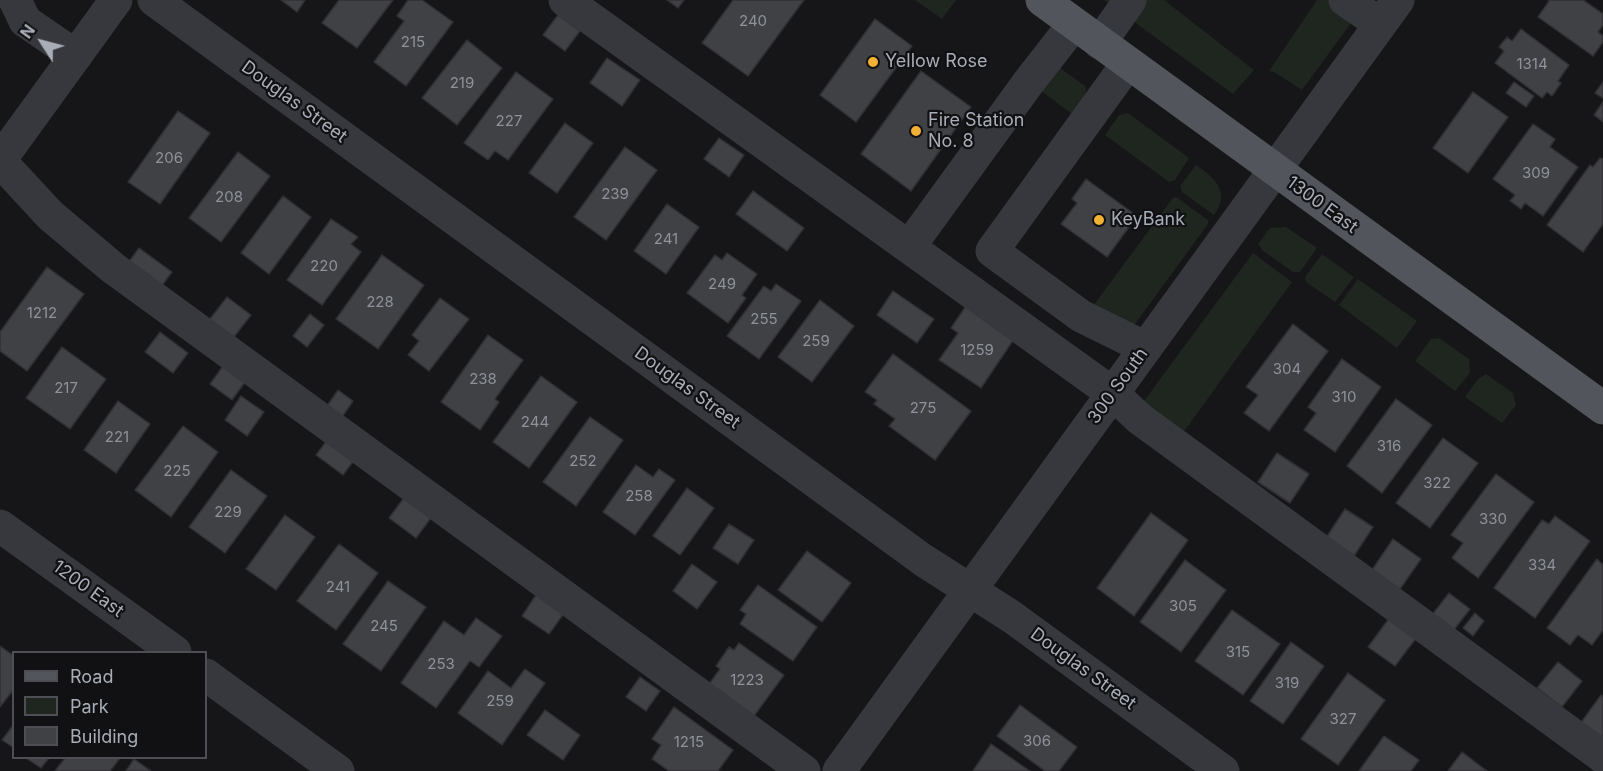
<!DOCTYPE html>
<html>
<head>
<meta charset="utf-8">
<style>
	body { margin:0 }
	#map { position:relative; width:1603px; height:771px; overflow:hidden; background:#161618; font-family:Inter,sans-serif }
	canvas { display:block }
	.legend { position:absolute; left:12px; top:651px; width:195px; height:108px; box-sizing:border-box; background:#111113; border:2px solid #4d4f55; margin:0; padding:8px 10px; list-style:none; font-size:18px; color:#a8adb8 }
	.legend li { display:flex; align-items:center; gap:12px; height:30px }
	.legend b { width:30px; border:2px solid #4d4f55 }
	.north { position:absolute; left:12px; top:12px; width:60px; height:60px; -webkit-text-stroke:4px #111113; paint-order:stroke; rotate:306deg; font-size:16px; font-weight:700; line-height:24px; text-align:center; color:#a8adb8 }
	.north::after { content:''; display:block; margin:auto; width:21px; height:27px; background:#a8adb8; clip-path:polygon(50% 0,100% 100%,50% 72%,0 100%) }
</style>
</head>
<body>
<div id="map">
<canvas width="1603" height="771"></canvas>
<ul class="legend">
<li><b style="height:8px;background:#53555c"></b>Road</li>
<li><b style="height:16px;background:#1e261f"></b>Park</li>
<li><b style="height:16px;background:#404145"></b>Building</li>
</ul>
<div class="north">N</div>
</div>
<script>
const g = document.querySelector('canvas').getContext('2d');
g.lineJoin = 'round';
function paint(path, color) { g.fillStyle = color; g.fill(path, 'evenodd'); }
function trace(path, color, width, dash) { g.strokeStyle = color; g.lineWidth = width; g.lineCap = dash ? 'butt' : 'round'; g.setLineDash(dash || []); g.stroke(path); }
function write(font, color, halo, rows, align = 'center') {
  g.font = font + ' Inter,sans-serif'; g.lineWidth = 4.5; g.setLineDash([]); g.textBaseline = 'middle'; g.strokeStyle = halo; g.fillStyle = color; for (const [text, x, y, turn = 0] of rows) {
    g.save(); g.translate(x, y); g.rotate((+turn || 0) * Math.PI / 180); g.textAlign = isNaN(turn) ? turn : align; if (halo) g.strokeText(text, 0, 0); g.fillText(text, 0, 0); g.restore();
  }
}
paint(new Path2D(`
	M915,0H956L942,19Z
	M1104,0H1164L1254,70L1233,94Z
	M1317,0H1368L1302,90L1274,72L1269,71Z
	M1060,68L1085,86C1089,97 1078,105 1072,114L1040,90Z
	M1128,113L1189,158L1175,180L1169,182L1105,135L1119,115Z
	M1196,165C1215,178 1231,192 1214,215L1182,192L1180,186Z
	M1176,197L1208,220V224L1135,324L1130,326L1093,306L1172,199Z
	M1286,227L1317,248L1300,272H1293L1262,250L1258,244L1270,228Z
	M1253,253L1292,282L1180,437L1141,405Z
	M1322,254L1354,277L1335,302L1306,282L1305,277Z
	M1358,279L1417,321L1397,348L1339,305Z
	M1439,338L1469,359L1470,373L1455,391L1415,361L1431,339Z
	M1486,374L1513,393L1516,405L1502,423L1465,397L1478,379Z`), '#1e261f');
const building = new Path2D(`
	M281,0H305L297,12Z
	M339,0H393L357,48L322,23Z
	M408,0H422L453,22L406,86L374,62L404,21L397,16Z
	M667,0H684L678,8Z
	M733,0H804L748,76L702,43Z
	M1548,0H1583L1603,14V25L1598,32L1603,36V42L1593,56L1538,17L1549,1Z
	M558,15L580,31L565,51L543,35Z
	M875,19L912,46L856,122L820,95Z
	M1521,29L1569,65L1558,81L1561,83L1552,96L1547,92L1542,98L1495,63L1504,51L1499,47L1507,37L1512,41Z
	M467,40L502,68L457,125L422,98Z
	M607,58L640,80L622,106L590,83Z
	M921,71L971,107L911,191L861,154Z
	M516,72L553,99L508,160L495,151L488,160L464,143Z
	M1514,82L1534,96L1526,107L1506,93Z
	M1603,82V98L1595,93Z
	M1473,92L1508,117L1468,173L1433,148Z
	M1603,102V122L1594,115Z
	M178,111L210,133L160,204L128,182Z
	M565,123L593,143L557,193L529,173Z
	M1533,124L1555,139L1550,147L1578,167L1543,216L1525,203L1521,209L1510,201L1515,195L1493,179Z
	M719,138L744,155L729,177L704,159Z
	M625,147L657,170L606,240L574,217Z
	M238,152L270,176L221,242L189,218Z
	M1600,158L1603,159V224L1583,252L1547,225L1590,165L1593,167Z
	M1086,179L1137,216L1107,257L1061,224L1077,203L1072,199Z
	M753,191L804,228L787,251L736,214Z
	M283,196L311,217L269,274L241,253Z
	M667,204L699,227L666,274L634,251Z
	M331,219L358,237L351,244L361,252L322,305L287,280Z
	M139,248L172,272L158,291L125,267Z
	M727,253L757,274L742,295L746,298L728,323L687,293L715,255L722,260Z
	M382,255L424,285L378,349L336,319Z
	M47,267L84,294L27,371L0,351V332Z
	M776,284L801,301L759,359L727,336L764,286L771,291Z
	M893,291L934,319L917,343L877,315Z
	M227,297L251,315L230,342L206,324Z
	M440,298L469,319L429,371L408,355L419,341L412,335Z
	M820,300L854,326L812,382L778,357Z
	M966,306L1014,339L981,388L939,360L958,333L951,328Z
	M310,314L324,325L307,347L293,336Z
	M1293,324L1328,351L1269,431L1244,413L1258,395L1246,387Z
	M160,332L188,353L173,373L145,352Z
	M488,335L523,360L495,399L499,402L480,430L441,402Z
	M62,347L106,379L70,429L26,398Z
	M893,354L971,411L935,460L889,426L895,419L874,404L877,400L865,392Z
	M1342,359L1381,387L1335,452L1304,430L1316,413L1308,407Z
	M223,366L245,382L232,400L210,384Z
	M541,376L577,402L529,468L493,442Z
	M338,390L353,401L338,423L323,412Z
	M241,396L264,412L247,436L225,420Z
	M1396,399L1432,425L1382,493L1347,466Z
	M118,401L150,424L116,473L84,450Z
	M590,417L623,440L576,506L543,482Z
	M183,426L218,452L171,517L135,490Z
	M1443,438L1478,463L1430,528L1396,503Z
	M328,439L355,459L343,475L316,455Z
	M1277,453L1309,474L1290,503L1258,482Z
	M636,465L653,477L659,469L675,480L635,535L603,512Z
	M231,470L267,496L225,553L189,527Z
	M1496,474L1534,502L1478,578L1452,558L1463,543L1451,535Z
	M687,488L714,508L680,555L653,536Z
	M406,495L433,515L416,538L389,518Z
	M1345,509L1373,527L1354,556L1326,538Z
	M1151,513L1188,540L1134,616L1097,588Z
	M285,515L315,537L276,590L246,569Z
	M1555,516L1590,541L1535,618L1494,588L1542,520L1549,524Z
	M729,524L754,540L738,564L713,548Z
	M1393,539L1421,559L1400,589L1372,570Z
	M339,544L378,573L336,630L297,601Z
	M807,551L851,583L822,622L778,590Z
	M1597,559L1603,565V630L1592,645L1578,635L1570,645L1547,628Z
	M1185,560L1226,590L1181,652L1140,622Z
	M692,564L717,582L697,609L673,591Z
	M388,581L426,607L381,671L343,644Z
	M758,585L817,627L793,661L740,624L746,614L740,610Z
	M538,592L565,612L549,634L522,616Z
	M1449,593L1470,609L1453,631L1432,615Z
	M1232,610L1280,644L1243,695L1195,661Z
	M1393,613L1420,633L1395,666L1368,647Z
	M1475,613L1484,621L1473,636L1463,628Z
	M476,618L502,636L479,667L470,661L436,708L401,683L444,621L464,635Z
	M1291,642L1324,666L1283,724L1250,701Z
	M739,643L784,675L754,716L709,684L720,669L716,666L729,647L734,650Z
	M0,646L14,656V689L0,707Z
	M1558,662L1582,681L1562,707L1537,688Z
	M525,669L545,683L502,745L458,713L488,671L511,688Z
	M1348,673L1385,700L1338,765L1301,739Z
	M640,677L660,691L646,711L626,697Z
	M1601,695L1603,697V741L1580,724Z
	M1020,705L1077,747L1059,771H1045L997,736Z
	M674,707L733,750L718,771H669L652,759L661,745L652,739Z
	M545,710L580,735L563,760L527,735Z
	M14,724V748L2,740Z
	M1384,736L1419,760L1411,771H1359Z
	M991,744L1030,771H973Z
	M1462,752L1487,771H1448Z
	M26,758H49L41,768Z
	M65,758H120L110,771H55Z
	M134,759L151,771H126Z`);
paint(building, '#404145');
trace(building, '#303034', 1.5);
trace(new Path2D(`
	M15,0L25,21L76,56
	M154,0L923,560L1012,617L1223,771
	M565,0L1112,393L1140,419L1603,757
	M1345,0L1380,24
	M1100,43L1130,0
	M1128,63L992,251L1081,316L1146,348
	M0,160L116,0
	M0,161L50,215L113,268L804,771
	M909,247L1028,83L1074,24
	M0,526L175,652
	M206,675L338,771
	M839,771L1398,0`), '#37383d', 33);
trace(new Path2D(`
	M1042,0L1603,408`), '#53555c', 33);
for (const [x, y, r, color] of [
	[873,62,6,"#f2b134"],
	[916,131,6,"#f2b134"],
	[1099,220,6,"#f2b134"]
]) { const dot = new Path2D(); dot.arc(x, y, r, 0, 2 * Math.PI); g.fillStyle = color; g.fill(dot); trace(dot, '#111113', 2); }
write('15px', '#8e929b', null, [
	["240",753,21],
	["215",413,42],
	["1314",1532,64],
	["219",462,83],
	["227",509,121],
	["206",169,158],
	["309",1536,173],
	["239",615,194],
	["208",229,197],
	["241",666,239],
	["220",324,266],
	["249",722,284],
	["228",380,302],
	["1212",42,313],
	["255",764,319],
	["259",816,341],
	["1259",977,350],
	["304",1287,369],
	["238",483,379],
	["217",66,388],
	["310",1344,397],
	["275",923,408],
	["244",535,422],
	["221",117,437],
	["316",1389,446],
	["252",583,461],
	["225",177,471],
	["322",1437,483],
	["258",639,496],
	["229",228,512],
	["330",1493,519],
	["334",1542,565],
	["241",338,587],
	["305",1183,606],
	["245",384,626],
	["315",1238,652],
	["253",441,664],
	["1223",747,680],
	["319",1287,683],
	["259",500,701],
	["327",1343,719],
	["306",1037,741],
	["1215",689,742]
]);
write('18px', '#a8adb8', '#111113', [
	["Yellow Rose",885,62],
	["Fire Station",928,121],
	["No. 8",928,142],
	["KeyBank",1111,220]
], 'left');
write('18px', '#a8adb8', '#111113', [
	["Douglas Street",294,102,36],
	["1300 East",1322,205,36],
	["300 South",1118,386,-54],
	["Douglas Street",687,388,36],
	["1200 East",88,589,36],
	["Douglas Street",1083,669,36]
]);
</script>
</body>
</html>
